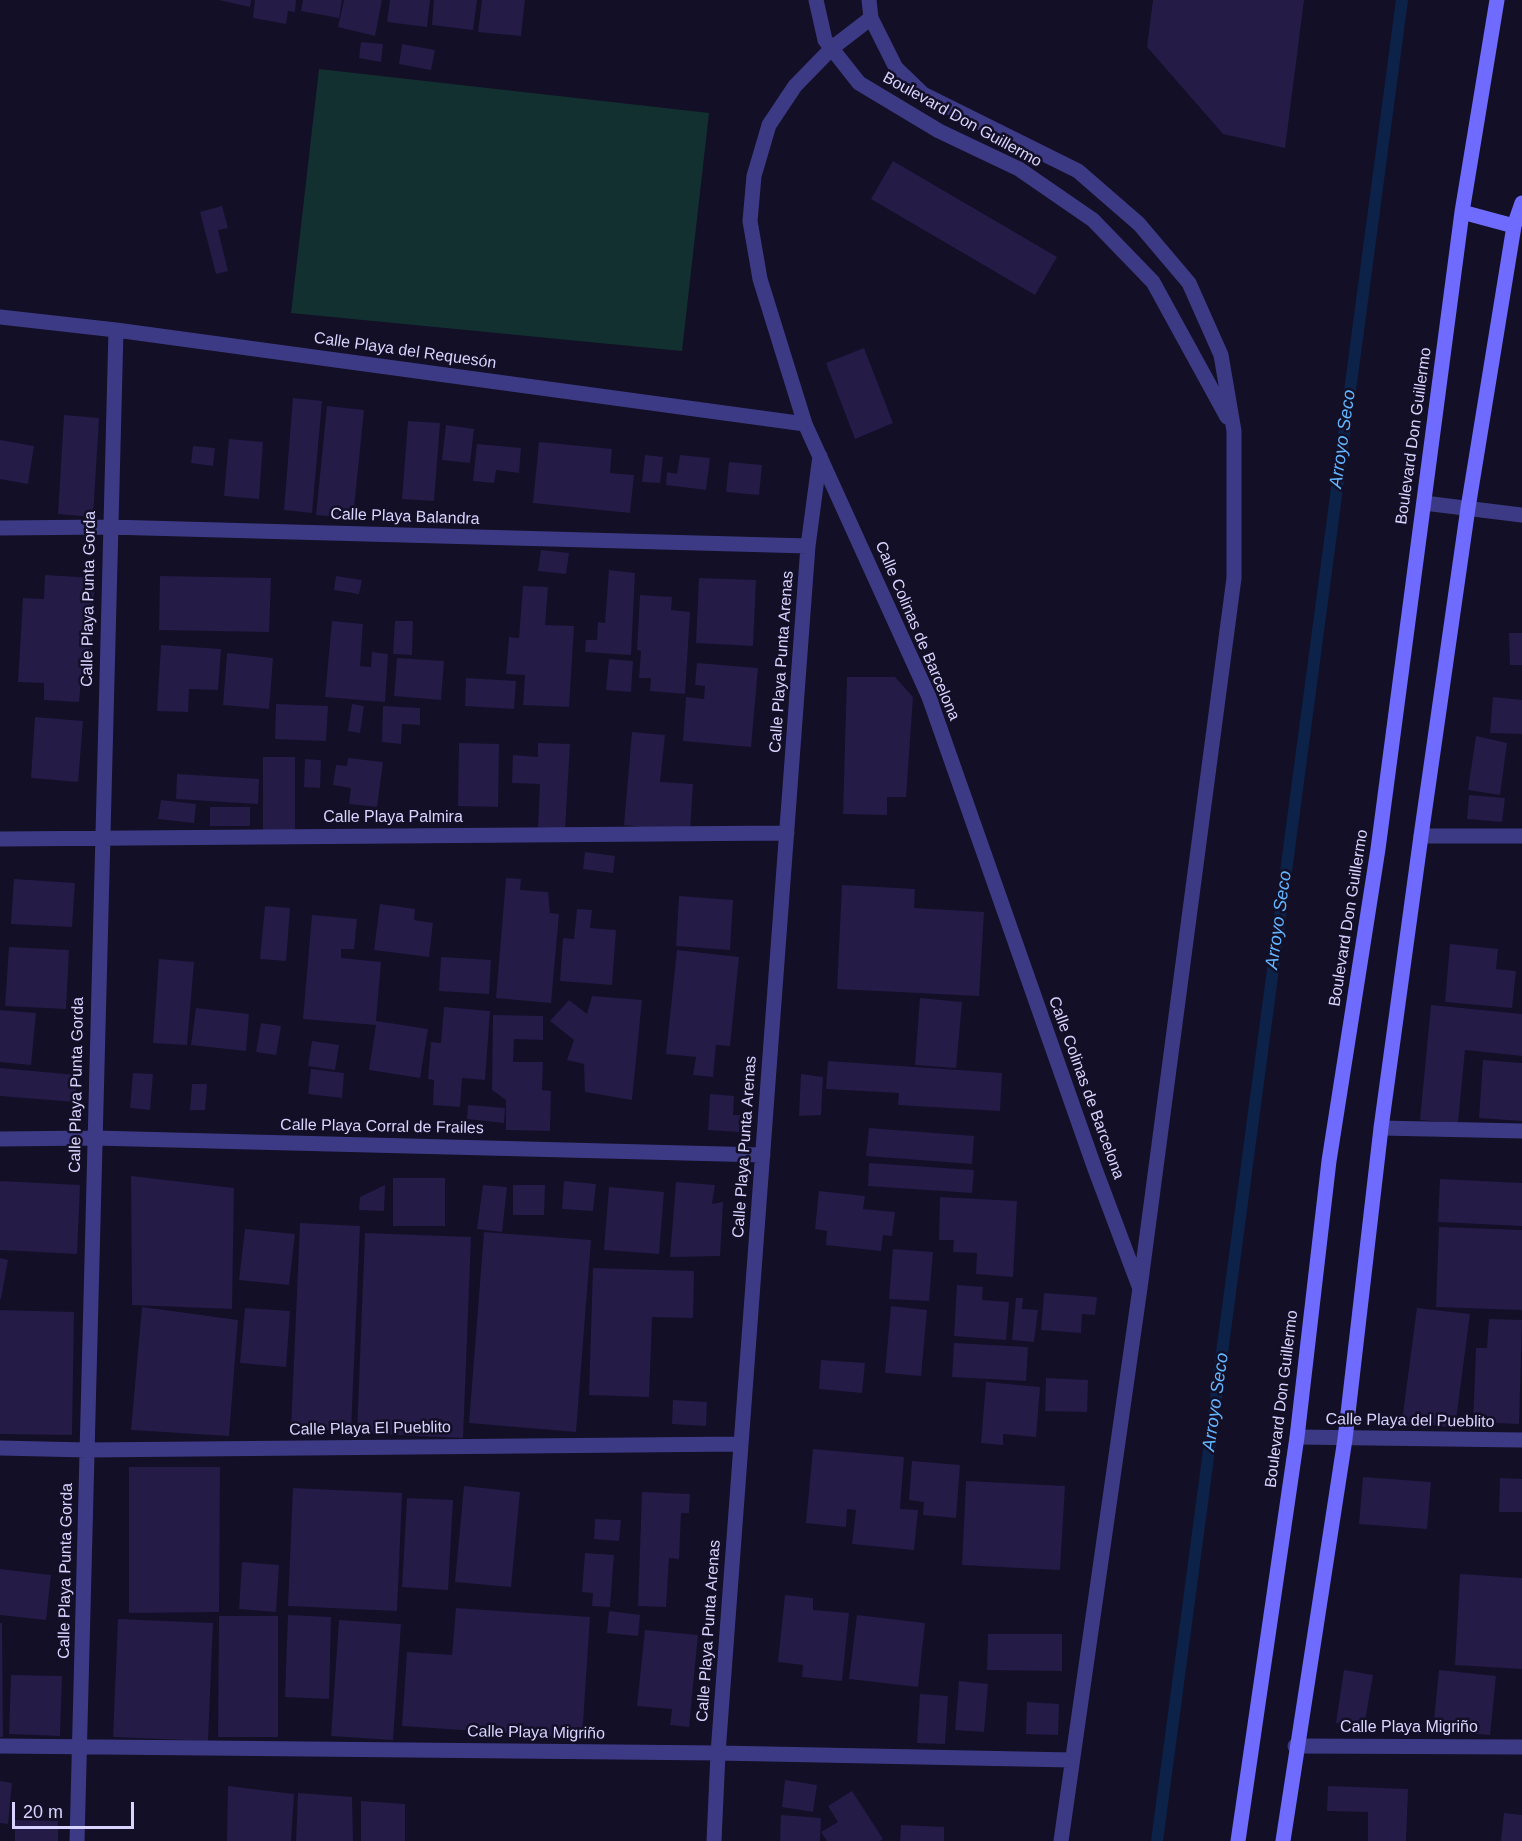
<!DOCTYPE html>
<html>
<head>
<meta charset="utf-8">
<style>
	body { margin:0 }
	#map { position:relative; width:1522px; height:1841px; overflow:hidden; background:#130f26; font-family:Helvetica,sans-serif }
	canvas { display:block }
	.scale { position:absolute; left:12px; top:1802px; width:122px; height:27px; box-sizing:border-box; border:3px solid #d9d4ff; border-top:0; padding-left:8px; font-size:18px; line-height:21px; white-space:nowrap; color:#d9d4ff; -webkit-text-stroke:4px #130f26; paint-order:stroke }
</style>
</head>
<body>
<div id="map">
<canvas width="1522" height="1841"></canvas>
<div class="scale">20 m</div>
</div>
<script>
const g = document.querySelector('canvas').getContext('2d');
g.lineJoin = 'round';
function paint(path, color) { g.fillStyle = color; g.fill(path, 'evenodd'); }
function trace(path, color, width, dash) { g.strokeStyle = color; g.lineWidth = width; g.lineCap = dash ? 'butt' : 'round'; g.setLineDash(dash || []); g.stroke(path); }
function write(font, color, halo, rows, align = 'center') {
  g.font = font + ' Helvetica,sans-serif'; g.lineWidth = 5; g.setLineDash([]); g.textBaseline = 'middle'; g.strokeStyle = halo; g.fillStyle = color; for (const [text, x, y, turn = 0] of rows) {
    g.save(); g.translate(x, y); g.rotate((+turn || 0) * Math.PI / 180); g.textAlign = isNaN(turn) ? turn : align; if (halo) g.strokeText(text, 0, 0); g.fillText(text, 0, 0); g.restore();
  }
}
paint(new Path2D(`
	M319,69L709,113L682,351L291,313Z`), '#12302f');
trace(new Path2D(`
	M1157,1841L1402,0`), '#0c2248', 12);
paint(new Path2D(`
	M219,0H251L250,7Z
	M255,0H296L295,12L288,11L286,24L253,18Z
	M303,0H342L339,18L301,11Z
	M344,0H382L375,36L338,27Z
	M390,0H430L427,27L387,22Z
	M434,0H477L473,30L432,25Z
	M482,0H525L521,36L478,32Z
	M1153,0H1304L1285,148L1223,134L1147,47Z
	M361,42L383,44L381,62L359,58Z
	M402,44L435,50L431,70L399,64Z
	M893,161L1057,257L1035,295L871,199Z
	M222,206L228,228L218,230L228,271L216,274L200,212Z
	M864,348L893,423L855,439L826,363Z
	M293,398L322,401L312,513L284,510Z
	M327,406L364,410L353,518L316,515Z
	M64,415L99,418L93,517L58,514Z
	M408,421L440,423L434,501L402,499Z
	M446,425L474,429L470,463L442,460Z
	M229,439L263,442L259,499L224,496Z
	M0,440L34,446L28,484L0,479Z
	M539,442L612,449L610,473L634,475L630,513L533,503Z
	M477,444L521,448L519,473L496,470L494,483L473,481Z
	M193,446L215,448L213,466L191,463Z
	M645,455L663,457L660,483L642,482Z
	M680,455L710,458L706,490L666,485L667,472L677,474Z
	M729,462L762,465L759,495L726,492Z
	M541,550L569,553L566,574L538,571Z
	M609,570L635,573L631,655L585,652L586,640H597L598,622L605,623Z
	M45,575L95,578L89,681L81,680L79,702L44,700V683L18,682L23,598L44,599Z
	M160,576L271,578L269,632L159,630Z
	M336,576L362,580L359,594L334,590Z
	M699,578L756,580L753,646L696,643Z
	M523,586L548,587L545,625L574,626L569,707L523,705L525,675L506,674L509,637L519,638Z
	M640,595L672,597L671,610L690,612L685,694L650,691L651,678H639L641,651L637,650Z
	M332,621L363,624L360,666L371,667L372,652L388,654L385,702L325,697Z
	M395,621H413L412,655L393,654Z
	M1509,633H1522V665H1510Z
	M161,645L221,649L218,690L189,689L188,712L157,711Z
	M227,653L273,658L269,709L223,705Z
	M397,658L444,661L441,700L394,696Z
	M609,659L633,661L631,692L606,690Z
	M697,663L758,668L751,747L683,741L686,697L704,699L705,686L695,685Z
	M847,677H895L913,697L906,797H887V815L843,814Z
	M466,678L516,681L514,709L465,706Z
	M1493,697L1522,700V734L1490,733Z
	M276,704L328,706L326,741L275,739Z
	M352,704L364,706L360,733L348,731Z
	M383,706L420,708V725L402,724L401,744L382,742Z
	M35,717L83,721L78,782L31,778Z
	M632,732L665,735L660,782L693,784L690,832L624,825Z
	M1476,736L1507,743L1500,795L1468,790Z
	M459,743L499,744L498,807L458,806Z
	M538,743L570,744L565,829L538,827L540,784L512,783L513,755L538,757Z
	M263,757H295V831H263Z
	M348,758L383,762L377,807L349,804L351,788L333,785L336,765L347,766Z
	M305,759L321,760L320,788L304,787Z
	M177,774L259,779L258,804L176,799Z
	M1469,795L1505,798L1502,822L1467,819Z
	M161,800L196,804L194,823L158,819Z
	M210,807H250V826H210Z
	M585,852L615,856L613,873L583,869Z
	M506,878L521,879L520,890L548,892L550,913L559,914L551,1003L496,998Z
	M14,879L75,883L72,927L11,924Z
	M842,885L915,889L914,908L984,912L979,996L837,989Z
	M679,896L733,900L730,950L676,946Z
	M380,904L415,909L414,920L433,923L429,957L374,950Z
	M265,906L290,908L286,961L260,959Z
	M577,909L592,910L590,928L616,930L612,985L560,981L563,938L574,939Z
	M312,915L357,919L354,949H341V958L381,962L376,1021L428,1029L420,1078L369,1070L376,1025L303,1019Z
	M1450,944L1498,949L1496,969L1516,971L1512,1008L1445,1002Z
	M9,947L69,950L66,1009L5,1006Z
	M677,950L739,957L730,1046L716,1045L713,1077L693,1075L696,1057L666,1054Z
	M441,957L491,960L489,994L439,991Z
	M159,959L194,962L187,1045L153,1043Z
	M592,996L642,1000L632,1100L585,1092L584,1064L567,1060L574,1040L550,1021L569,1000L587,1014Z
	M920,998L962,1002L956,1068L915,1065Z
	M1431,1005L1522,1014V1056L1465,1050L1458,1123L1420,1120Z
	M444,1007L490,1011L485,1080L462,1078L460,1107L433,1105L434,1080L428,1079L431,1042L441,1043Z
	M196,1008L249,1014L246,1051L191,1045Z
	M0,1010L36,1013L31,1065L0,1062Z
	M493,1015L543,1016V1040L514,1039L513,1062H543L542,1090L551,1091L550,1131L506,1130V1100L492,1090Z
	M261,1023L281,1026L276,1055L256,1052Z
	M312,1041L339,1045L335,1070L308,1066Z
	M1483,1060L1522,1063V1121L1479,1118Z
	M828,1061L1002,1073L1000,1111L898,1105L899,1093L826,1089Z
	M0,1068L77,1075L75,1102L0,1096Z
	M311,1069L344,1073L342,1098L308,1094Z
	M133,1073L153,1074L150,1110L130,1108Z
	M801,1074L823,1077L821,1115L799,1116Z
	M192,1084H207L205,1110H190Z
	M710,1094L734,1096L733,1115H740L739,1132L708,1130Z
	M468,1105L505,1108L504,1123L467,1119Z
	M869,1128L974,1136L972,1164L866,1156Z
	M869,1163L974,1170L972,1193L868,1186Z
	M131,1176L234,1188L232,1309L132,1305Z
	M393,1178H445V1226H393Z
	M1440,1179L1522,1183V1226L1438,1222Z
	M0,1181L80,1185L77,1254L0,1250Z
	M564,1181L596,1184L593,1211L562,1209Z
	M676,1182L715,1185L712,1204L723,1202L720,1256L670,1257Z
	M385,1185L384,1211L359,1210L360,1197Z
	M483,1185L507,1187L502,1232L477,1229Z
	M513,1185H545L544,1215H513Z
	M609,1187L664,1192L659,1254L604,1250Z
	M819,1191L865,1196L863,1209L895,1212L892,1236L883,1235L881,1251L826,1245L827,1231L815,1229Z
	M940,1197L1017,1201L1013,1277L976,1274L977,1253L953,1252L954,1240H939Z
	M300,1223L360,1226L351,1431L291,1429Z
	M1439,1227L1522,1230V1310L1436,1307Z
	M245,1229L295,1234L289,1285L239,1280Z
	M484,1232L591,1240L576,1432L469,1423Z
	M365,1233L471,1237L463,1438L357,1433Z
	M893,1249L933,1252L929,1301L889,1299Z
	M0,1258L8,1260L1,1299H0Z
	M593,1268L694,1271L693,1318L652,1317L649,1397L589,1395Z
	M957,1285L983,1287L982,1300L1009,1302L1006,1340L954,1336Z
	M1044,1293L1097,1297L1095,1315L1082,1314L1081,1333L1041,1330Z
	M1016,1298H1023L1022,1309L1038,1310L1034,1342L1012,1340Z
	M891,1306L927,1310L921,1376L885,1373Z
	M142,1307L238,1320L229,1436L131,1430Z
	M245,1308L290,1311L286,1367L240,1363Z
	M1417,1308L1470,1314L1455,1428L1402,1421Z
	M0,1310L74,1312L72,1435L0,1434Z
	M1489,1319L1522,1320L1519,1424L1473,1422L1476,1348H1487Z
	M954,1343L1028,1347L1026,1381L952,1377Z
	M821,1360L865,1363L862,1393L819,1389Z
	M1046,1378L1088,1380L1087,1412L1045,1411Z
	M986,1382L1040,1387L1036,1437L1003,1434V1445L981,1443Z
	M673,1400L707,1402L706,1426L672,1424Z
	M813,1449L904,1457L900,1509L918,1510L914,1550L852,1544L856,1510L847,1509L846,1527L806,1523Z
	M912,1461L960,1465L956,1518L923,1515L924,1502L909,1500Z
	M129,1467H220L219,1612L129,1613Z
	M1363,1477L1431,1482L1427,1529L1359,1524Z
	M1500,1478L1522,1479V1512H1499Z
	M966,1481L1065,1486L1060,1570L962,1565Z
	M464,1486L520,1492L511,1587L455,1582Z
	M293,1488L402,1493L397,1611L288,1606Z
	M642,1492L690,1494L689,1513H681L679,1559L669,1558L666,1607L638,1606Z
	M407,1498L453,1500L448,1590L402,1587Z
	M595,1519L621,1520L619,1541L594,1539Z
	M585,1553L614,1555L610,1607L592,1606L593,1593L582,1592Z
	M242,1562L279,1565L276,1612L239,1609Z
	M0,1569L51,1575L46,1620L0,1615Z
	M1460,1574L1522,1578V1669L1455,1665Z
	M785,1595L813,1598V1610L849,1613L842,1681L802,1677L803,1665L778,1662Z
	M456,1608L590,1617L582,1738L402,1726L407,1652L452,1655Z
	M609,1611L640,1615L638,1636L607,1633Z
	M288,1615L331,1617L329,1699L285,1697Z
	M857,1615L925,1623L918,1687L849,1679Z
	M219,1616H278V1737H218Z
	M118,1619L213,1623L208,1741L113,1737Z
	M339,1620L401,1624L393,1740L331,1736Z
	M0,1623H2L3,1737H0Z
	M645,1630L698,1635L689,1727L670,1725L672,1709L637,1706Z
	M988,1634H1062V1671L987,1670Z
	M1344,1670L1373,1675L1364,1727L1336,1723Z
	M1439,1670L1496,1676L1490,1735L1433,1730Z
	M11,1675L62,1676L60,1736L9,1734Z
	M959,1681L988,1684L984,1732L955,1730Z
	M920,1694L948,1696L945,1744L917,1743Z
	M1027,1702L1059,1704L1058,1735L1026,1734Z
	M785,1780L817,1785L813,1812L782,1807Z
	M0,1781L12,1783L8,1824L0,1823Z
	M228,1786L294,1794L291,1841H227Z
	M1328,1786L1408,1789L1406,1841H1368V1812L1327,1811Z
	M852,1791L883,1839L880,1841H827L821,1832L838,1822L828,1806Z
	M298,1793L352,1797L353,1841H296Z
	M361,1801L405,1804V1841H361Z
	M1504,1813L1522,1815V1841H1501Z
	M781,1815L821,1818L820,1841H780Z
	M15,1820L58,1821V1841H15Z
	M901,1825L944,1827V1841H900Z`), '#241b47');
trace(new Path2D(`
	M816,0L825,40L859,83L939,131L1019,169L1093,220L1153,282L1227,417
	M869,0L871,18L896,68L923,94L1078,171L1139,224L1189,283L1221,355L1234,431V578L1140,1288L1061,1841
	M871,18L832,48L795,86L769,125L754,176L750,221L760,279L805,424L929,697L1095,1169L1139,1286
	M0,317L116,330L805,424
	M1424,503L1522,515
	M0,528L109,527L808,546
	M1421,836H1522
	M0,839L787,833
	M1381,1128L1522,1131
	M0,1139L94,1138L763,1155
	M1297,1437L1522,1440
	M0,1448L87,1450L741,1444
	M0,1746L718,1753L1072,1760
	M1295,1746L1522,1747
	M77,1841L116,330
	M714,1841L718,1753L808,546L820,456`), '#3d3a85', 15);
trace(new Path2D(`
	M1462,212L1514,226
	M1238,1841L1297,1437L1329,1161L1378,849L1462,212L1497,0
	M1283,1841L1345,1439L1381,1128L1421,836L1468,508L1514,226L1522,203`), '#6f6bff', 15);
write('16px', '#d9d4ff', '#130f26', [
	["Boulevard Don Guillermo",962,120,29],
	["Calle Playa del Requesón",405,351,8],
	["Boulevard Don Guillermo",1414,436,-82],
	["Calle Playa Balandra",405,517,2],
	["Calle Playa Punta Gorda",89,599,-89],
	["Calle Colinas de Barcelona",917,631,67],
	["Calle Playa Punta Arenas",782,662,-86],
	["Calle Playa Palmira",393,818],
	["Boulevard Don Guillermo",1349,918,-81],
	["Calle Playa Punta Gorda",77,1085,-89],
	["Calle Colinas de Barcelona",1086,1088,70],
	["Calle Playa Corral de Frailes",382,1127,1],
	["Calle Playa Punta Arenas",745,1147,-86],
	["Boulevard Don Guillermo",1282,1399,-83],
	["Calle Playa del Pueblito",1410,1421,1],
	["Calle Playa El Pueblito",370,1429,-1],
	["Calle Playa Punta Gorda",66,1571,-89],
	["Calle Playa Punta Arenas",709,1631,-86],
	["Calle Playa Migriño",1409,1728],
	["Calle Playa Migriño",536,1733,1]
]);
write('italic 18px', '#62b6ff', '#130f26', [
	["Arroyo Seco",1343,439,-82],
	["Arroyo Seco",1279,920,-82],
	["Arroyo Seco",1216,1402,-82]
]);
</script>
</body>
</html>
